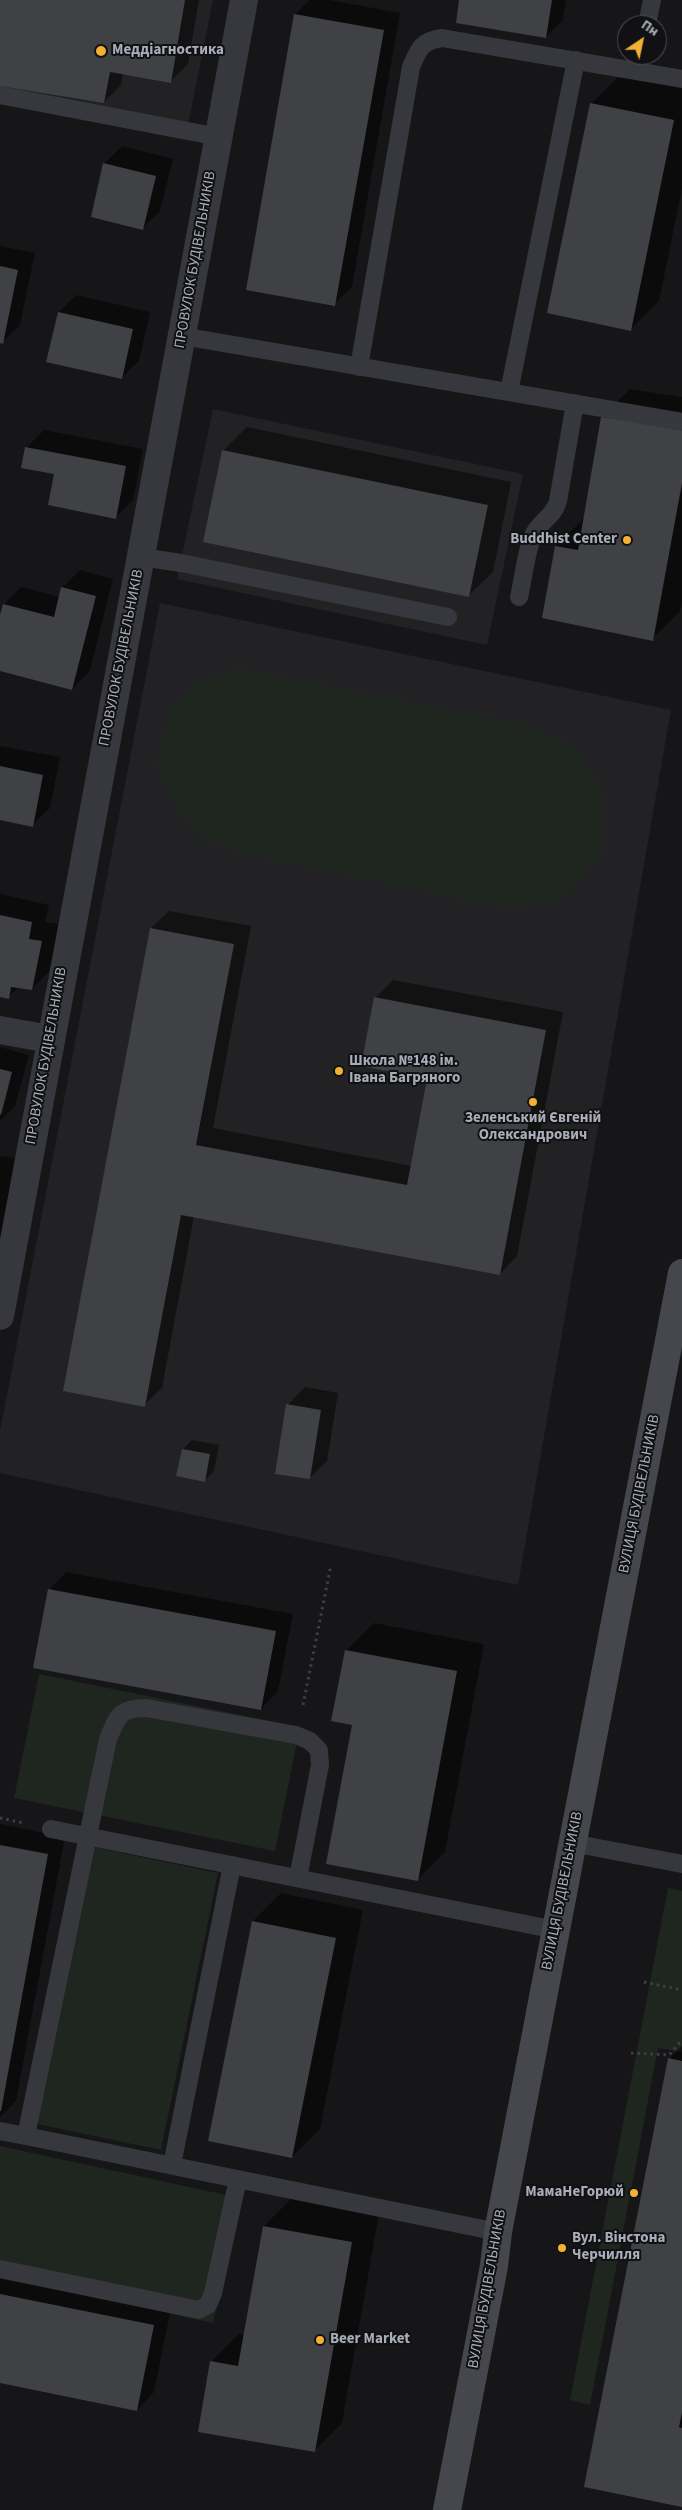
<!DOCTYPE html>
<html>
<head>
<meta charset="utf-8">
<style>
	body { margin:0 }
	#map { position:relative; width:682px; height:2510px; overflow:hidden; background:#161618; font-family:"Source Sans 3",sans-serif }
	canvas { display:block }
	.north { position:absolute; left:617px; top:15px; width:50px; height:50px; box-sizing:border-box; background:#111113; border:1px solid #4d4f55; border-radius:50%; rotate:34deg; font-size:14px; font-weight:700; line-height:20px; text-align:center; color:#a8adb8 }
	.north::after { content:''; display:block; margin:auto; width:18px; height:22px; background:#f2b134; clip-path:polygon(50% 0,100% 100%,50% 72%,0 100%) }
</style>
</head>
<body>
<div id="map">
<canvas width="682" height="2510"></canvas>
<div class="north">Пн</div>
</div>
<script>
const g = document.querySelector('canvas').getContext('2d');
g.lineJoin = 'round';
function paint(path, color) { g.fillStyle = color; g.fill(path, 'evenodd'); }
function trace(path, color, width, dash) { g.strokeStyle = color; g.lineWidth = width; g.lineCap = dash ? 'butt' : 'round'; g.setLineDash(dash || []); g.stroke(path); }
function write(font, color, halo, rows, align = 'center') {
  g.font = font + ' "Source Sans 3",sans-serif'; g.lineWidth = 4; g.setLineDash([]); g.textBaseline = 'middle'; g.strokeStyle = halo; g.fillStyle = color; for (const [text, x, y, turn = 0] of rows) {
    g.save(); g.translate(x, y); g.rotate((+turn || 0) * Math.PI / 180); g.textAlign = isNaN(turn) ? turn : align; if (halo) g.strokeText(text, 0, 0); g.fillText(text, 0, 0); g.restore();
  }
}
paint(new Path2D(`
	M0,0H213L185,140L0,103Z
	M213,409L523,474L487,645L177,579Z
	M160,603L671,710L518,1585L0,1473V1431Z`), '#222225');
paint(new Path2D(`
	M237,668L521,723L573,745L604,793L602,855L562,900L511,909L246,854L203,840L175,806L157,766L168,714L201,681Z
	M39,1674L300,1727L275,1851L14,1798Z
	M93,1847L218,1873L161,2150L37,2124Z
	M668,1888L682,1891V2052L658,2048L590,2405L570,2400Z
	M0,2146L240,2198L213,2323L0,2276Z`), '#1e261f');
paint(new Path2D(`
	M0,0H199L188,64L171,81L123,73L121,85L104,102L0,85Z
	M310,0H330L400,13L352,287L334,304L295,14Z
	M461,0H566L563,20L546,37Z
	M619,76L682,88V189L659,301L631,329L591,104Z
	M122,146L173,159L160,211L143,228L104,164Z
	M0,246L35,253L20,325L2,342H0Z
	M76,295L150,312L139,361L121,378L59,312Z
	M630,389L682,397V602L680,611L652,639L556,546L584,518L602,417Z
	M247,427L511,482L493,572L469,595L223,451Z
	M44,430L143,449L133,500L116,517L55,473L26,448Z
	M80,570L113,579L90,671L72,689L0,670V620L4,604L21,587L60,597L62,588Z
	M0,746L60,757L50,808L32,825L0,819Z
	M0,894L49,905L45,922L59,924L49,972L31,989L19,987L8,997L0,996Z
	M169,911L251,926L213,1128L412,1166L429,1078L375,998L393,980L563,1012L517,1256L500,1274L194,1216L162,1388L144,1405L65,1390L151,928Z
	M0,1047L29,1055L15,1106L0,1121Z
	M0,1156L21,1159L0,1254Z
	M305,1387L338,1393L327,1461L310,1478L288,1405Z
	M192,1440L219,1445L214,1471L205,1480L183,1449Z
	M66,1572L293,1614L278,1691L261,1709L49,1590Z
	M374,1623L484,1644L445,1852L417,1880L353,1724L346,1651Z
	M0,1824L65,1837L16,2101L0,2117Z
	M281,1893L363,1910L320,2129L292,2157L253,1921Z
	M682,2046V2505L586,2486L669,2059Z
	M292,2198L379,2214L342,2423L314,2451L211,2362L239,2334L245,2335L264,2226Z
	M0,2274L171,2308L154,2392L137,2410L0,2382Z`), '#0007');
paint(new Path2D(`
	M0,0H185L171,83L110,72L104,103L0,86Z
	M459,0H552L546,38L456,23Z
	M294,14L384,30L335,306L246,290Z
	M590,103L674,120L631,331L547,313Z
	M103,163L156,176L143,230L91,217Z
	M0,266L18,270L3,344L0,343Z
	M58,312L133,329L122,379L46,362Z
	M601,417L682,428V483L653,641L542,618L555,546L578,550Z
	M25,447L126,466L116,519L48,505L54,474L21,468Z
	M222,450L488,505L469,597L203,542Z
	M61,587L96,596L72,690L0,671V615L3,604L54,617Z
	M0,766L43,775L33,827L0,820Z
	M0,915L32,922L29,939L42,941L32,990L11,987L9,999L0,997Z
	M150,928L234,944L196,1145L407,1185L427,1079L361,1066L374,997L546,1030L500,1275L181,1215L145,1407L63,1391Z
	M0,1069L12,1072L1,1115L0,1114Z
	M286,1404L321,1410L310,1479L275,1474Z
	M182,1449L210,1454L205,1482L176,1476Z
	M48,1589L276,1631L261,1710L33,1668Z
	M345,1650L457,1671L418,1881L326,1864L352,1725L331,1721Z
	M0,1845L48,1854L1,2111H0Z
	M252,1921L336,1938L292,2158L208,2141Z
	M668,2058L682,2061V2412L679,2427L682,2428V2507L584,2487Z
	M263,2226L352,2242L315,2452L198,2432L210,2361L238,2366Z
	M0,2294L154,2325L137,2411L0,2383Z`), '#404145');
trace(new Path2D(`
	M303,1705L331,1565
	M0,1818L24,1823
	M644,1982L682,1990
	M631,2053L669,2055L682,2040`), '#3d3f44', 3, [2.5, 4]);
trace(new Path2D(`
	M647,25L652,0
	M638,71L641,55
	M0,95L219,137
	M182,336L682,422
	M359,367L411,67C419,49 421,41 442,38L682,79
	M509,392L576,60
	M141,557L181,563L448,617
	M519,597C523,581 527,544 535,532C542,520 554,516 558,501L575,403
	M51,1829L556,1930
	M572,1843L682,1864
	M0,2131L26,2136L108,1739C118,1716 119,1708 146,1708L296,1735L310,1741L319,1750L320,1765L298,1878
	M26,2136L498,2232
	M172,2165L232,1865
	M0,2269L199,2310L208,2305L213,2293L238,2179`), '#37383d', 18);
trace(new Path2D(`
	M0,1030L50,1039
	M0,1316L244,0`), '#37383d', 28);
trace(new Path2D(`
	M447,2510L494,2266L498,2232L682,1273`), '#45474d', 28);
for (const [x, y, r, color] of [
	[101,51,6,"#f2b134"],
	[627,540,5,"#f2b134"],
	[339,1071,5,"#f2b134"],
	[533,1102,5,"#f2b134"],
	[634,2193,5,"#f2b134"],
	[562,2248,5,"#f2b134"],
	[320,2340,5,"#f2b134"]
]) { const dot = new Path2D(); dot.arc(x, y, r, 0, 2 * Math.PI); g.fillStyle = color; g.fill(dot); trace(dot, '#111113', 2); }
write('bold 15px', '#a8adb8', '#111113', [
	["Меддіагностика",112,51],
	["Buddhist Center",617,540,"right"],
	["Школа №148 ім.",349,1062],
	["Івана Багряного",349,1079],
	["Зеленський Євгеній",533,1119,"center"],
	["Олександрович",533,1136,"center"],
	["МамаНеГорюй",624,2193,"right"],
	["Вул. Вінстона",572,2239],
	["Черчилля",572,2256],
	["Beer Market",330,2340]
], 'left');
write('15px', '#a8adb8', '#111113', [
	["ПРОВУЛОК БУДІВЕЛЬНИКІВ",196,260,-80],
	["ПРОВУЛОК БУДІВЕЛЬНИКІВ",122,658,-79],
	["ПРОВУЛОК БУДІВЕЛЬНИКІВ",47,1056,-80],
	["ВУЛИЦЯ БУДІВЕЛЬНИКІВ",640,1494,-79],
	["ВУЛИЦЯ БУДІВЕЛЬНИКІВ",563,1891,-79],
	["ВУЛИЦЯ БУДІВЕЛЬНИКІВ",488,2289,-80]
]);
</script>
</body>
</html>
